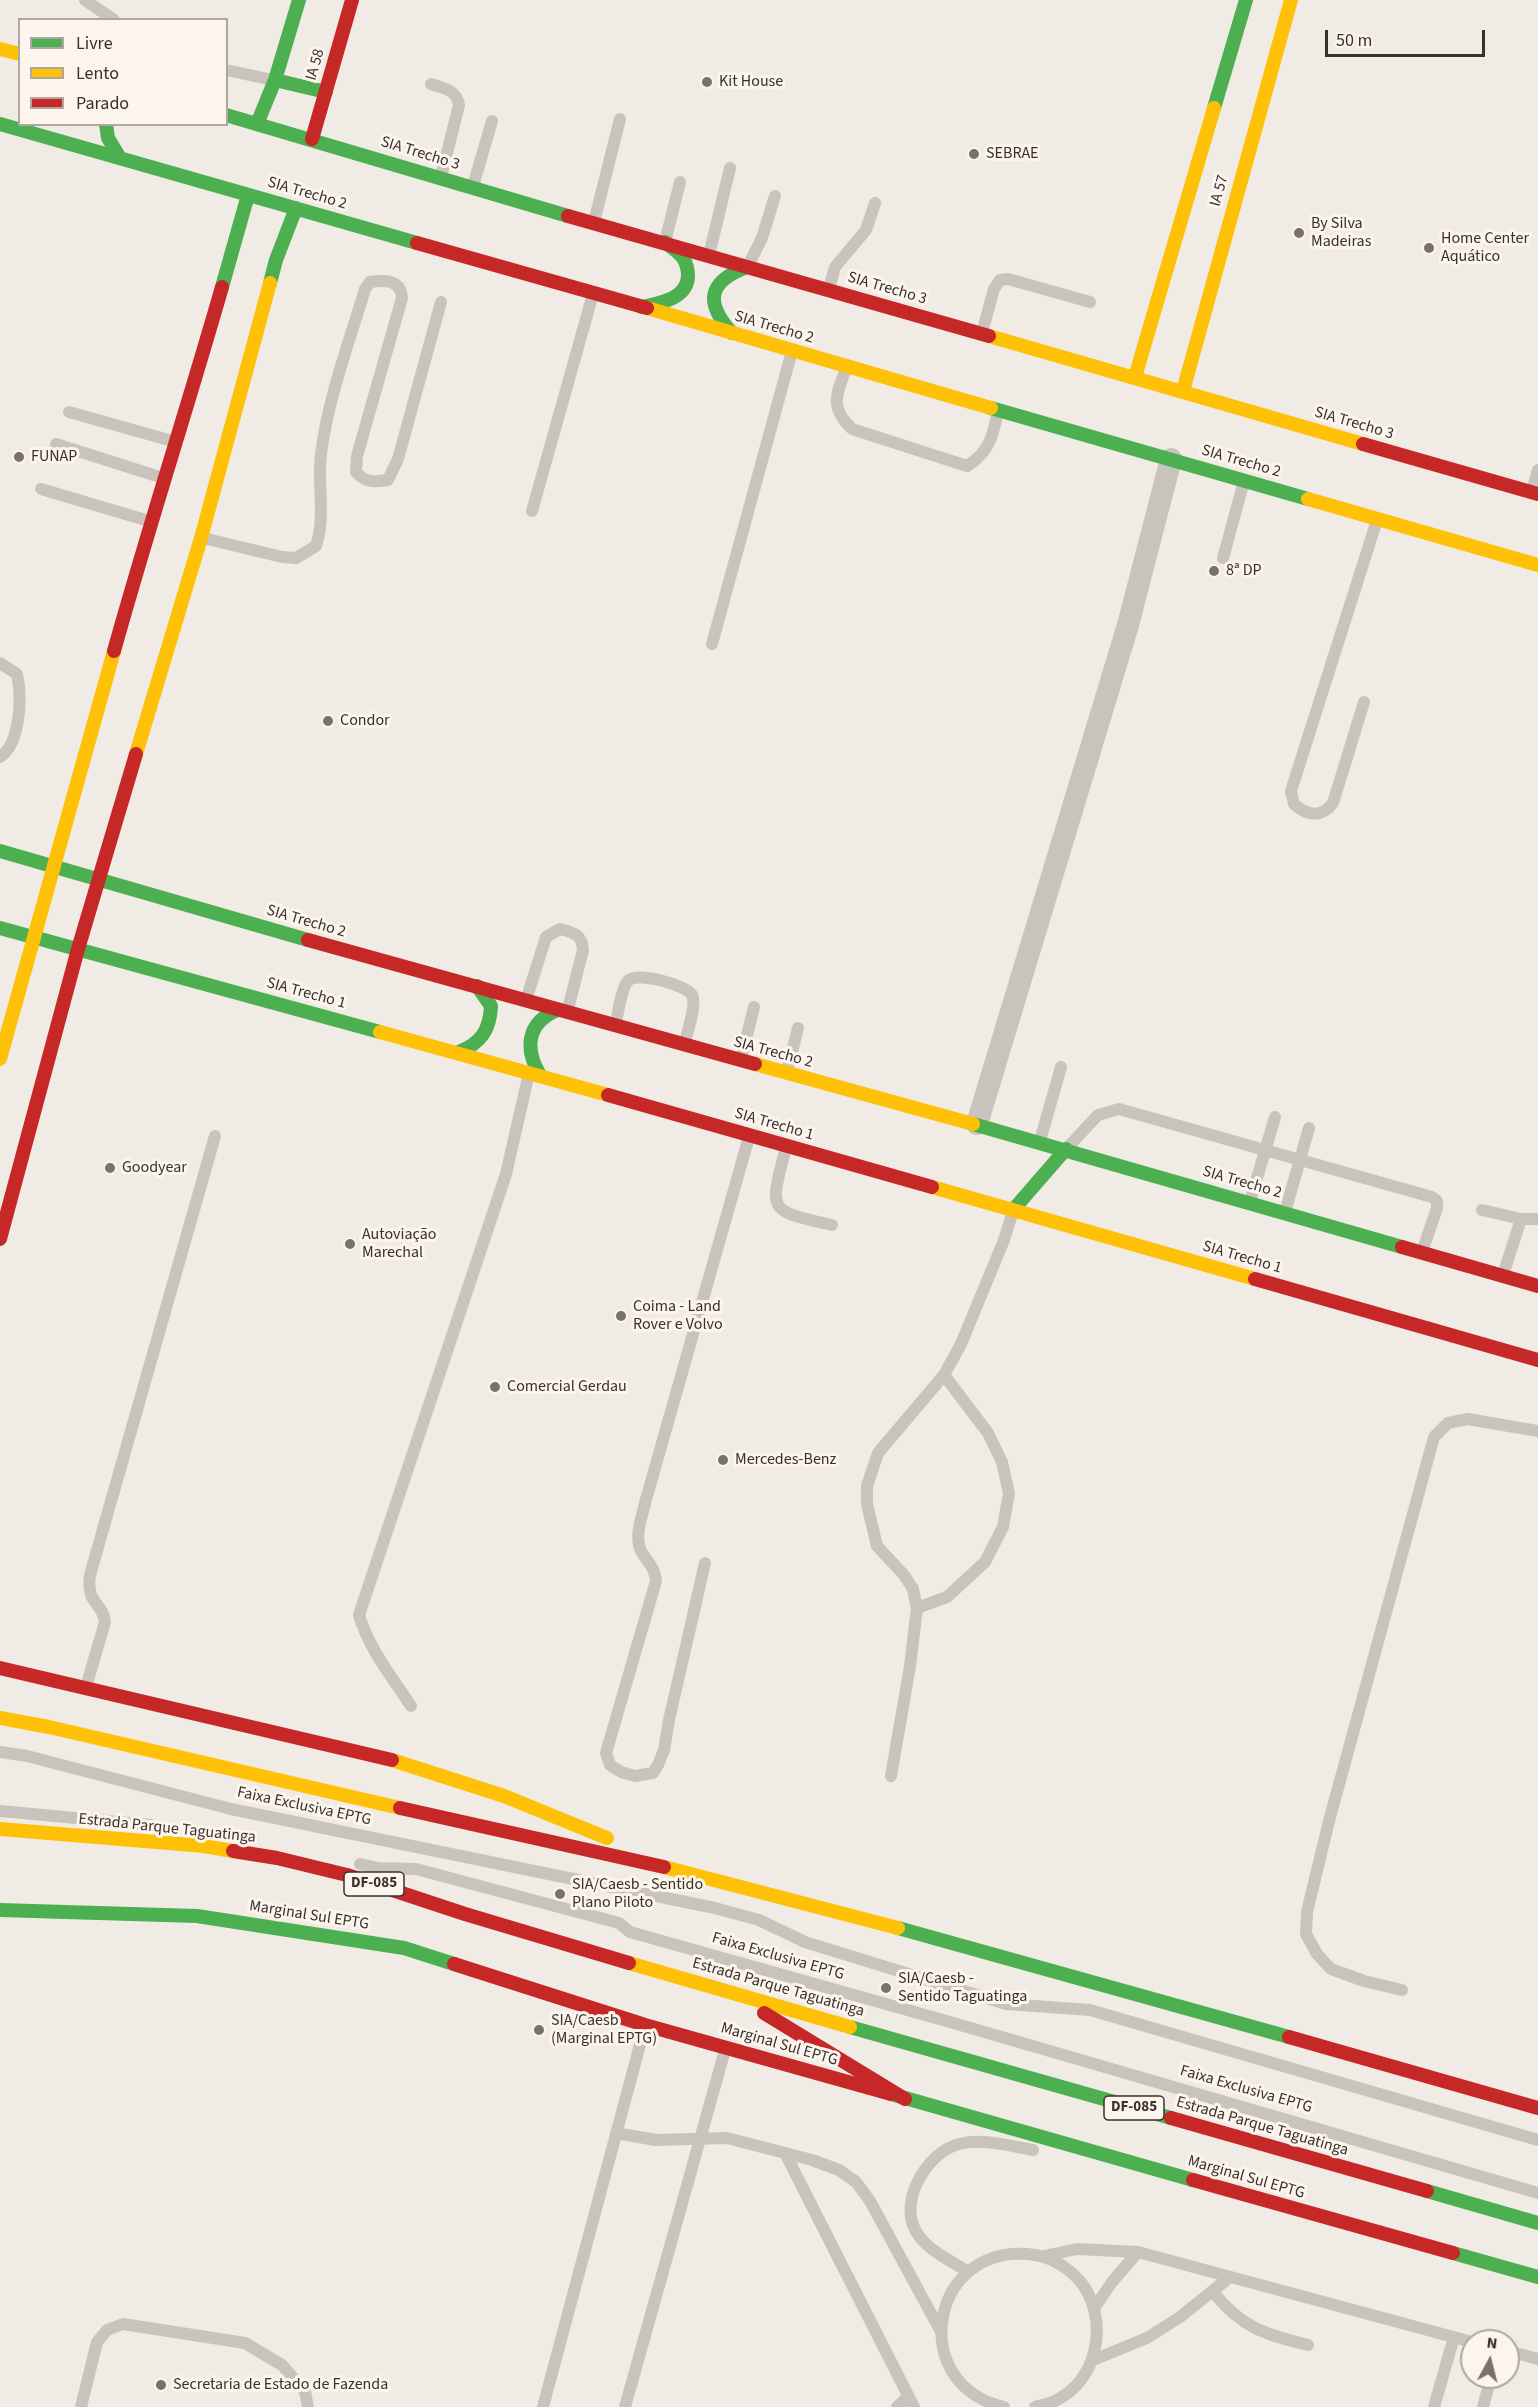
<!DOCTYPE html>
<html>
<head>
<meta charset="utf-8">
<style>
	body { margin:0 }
	#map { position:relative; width:1538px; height:2407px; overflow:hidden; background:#f0ebe5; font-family:"Source Sans 3",sans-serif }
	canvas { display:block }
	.legend { position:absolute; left:18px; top:18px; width:210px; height:108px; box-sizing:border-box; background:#fbf5ee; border:2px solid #aea6a0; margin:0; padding:8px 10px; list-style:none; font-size:18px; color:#3b302b }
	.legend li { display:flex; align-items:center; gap:12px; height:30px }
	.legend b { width:30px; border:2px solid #aea6a0 }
	.north { position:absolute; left:1460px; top:2329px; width:60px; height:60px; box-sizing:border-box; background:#fbf5ee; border:2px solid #aea6a0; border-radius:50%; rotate:7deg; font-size:16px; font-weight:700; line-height:24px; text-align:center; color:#3b302b }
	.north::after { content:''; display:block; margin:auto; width:21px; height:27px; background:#7a716c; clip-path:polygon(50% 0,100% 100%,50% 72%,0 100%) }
	.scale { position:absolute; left:1325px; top:30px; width:160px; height:27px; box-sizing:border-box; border:3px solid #3b302b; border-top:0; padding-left:8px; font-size:18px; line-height:21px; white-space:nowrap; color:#3b302b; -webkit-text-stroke:4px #fbf5ee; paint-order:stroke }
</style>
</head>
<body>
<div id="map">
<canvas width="1538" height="2407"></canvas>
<ul class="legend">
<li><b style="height:8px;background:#4caf50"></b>Livre</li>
<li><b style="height:8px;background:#ffc107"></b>Lento</li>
<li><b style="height:8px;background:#c62828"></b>Parado</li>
</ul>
<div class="north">N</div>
<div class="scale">50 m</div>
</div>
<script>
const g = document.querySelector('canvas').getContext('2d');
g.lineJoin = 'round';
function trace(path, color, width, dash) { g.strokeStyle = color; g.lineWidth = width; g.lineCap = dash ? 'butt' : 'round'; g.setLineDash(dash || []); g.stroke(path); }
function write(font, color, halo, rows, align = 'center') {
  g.font = font + ' "Source Sans 3",sans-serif'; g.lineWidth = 6; g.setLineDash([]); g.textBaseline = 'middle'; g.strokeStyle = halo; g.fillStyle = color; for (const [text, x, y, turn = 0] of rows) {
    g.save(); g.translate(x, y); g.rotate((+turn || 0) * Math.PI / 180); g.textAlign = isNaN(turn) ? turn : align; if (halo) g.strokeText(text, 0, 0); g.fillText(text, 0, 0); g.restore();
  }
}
trace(new Path2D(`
	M85,0L114,20
	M226,70L273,80
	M431,84C443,88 457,90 459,105L441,177
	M473,186L492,121
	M594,222L620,119
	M665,242L680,182
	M709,255L730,168
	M748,266L762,238L775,196
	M829,289L835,267L866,230L875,203
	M982,333L994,289L1000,280L1008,279L1090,302
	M847,366C837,394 828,406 852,429L967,466C990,452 993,435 998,411
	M69,412L176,442
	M56,444L163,478
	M41,489L149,521
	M1532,491L1538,470
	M532,511L593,294
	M203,538L282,557L296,558L316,546C326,516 317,485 321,454C328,398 349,343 365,289L370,282C384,280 401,279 402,298L357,456L356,472C365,483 375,482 388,480L398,459L441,302
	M1223,558L1244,481
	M712,644L792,351
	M0,663L17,674C22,696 21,743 0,757
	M1364,702L1333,803C1322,818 1307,816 1294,804L1291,791L1377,520
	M526,1000L546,937L560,929C574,933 582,934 583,950L567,1013
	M615,1026C618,1016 621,988 628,981C636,971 687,985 692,995C697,1005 687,1033 684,1045
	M741,1059L754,1007
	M787,1072L798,1028
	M1040,1141L1061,1067
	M786,1147C770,1211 765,1210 832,1225
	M1068,1147L1098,1115L1119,1109L1432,1197L1437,1201V1208L1422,1252
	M1250,1202L1275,1117
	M1482,1210L1521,1219H1538
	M1285,1212L1309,1128
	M1503,1275L1521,1219
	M705,1563L669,1720L664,1750L658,1765L653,1773L635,1776L621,1772L610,1765L606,1753L656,1581C655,1567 647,1562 641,1551C634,1537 642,1517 645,1503L749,1137
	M917,1608L947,1597L985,1562L1003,1527L1009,1493L1002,1462L988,1433L944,1375
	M86,1687L105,1622C102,1600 86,1606 90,1575L215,1136
	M411,1706C392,1677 369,1649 359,1615L506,1174L529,1073
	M0,1752L27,1756L231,1809L715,1908L759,1920L805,1942L1006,2004L1090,2010L1538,2140
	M891,1776L910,1666L917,1608L913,1589L904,1575L877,1546L867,1504V1486L878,1453L944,1375L961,1344L1004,1240L1013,1211
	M0,1811L151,1825
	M360,1864L378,1868L416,1869L619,1923L630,1932L950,2022L1538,2193
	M1402,1990L1364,1981L1331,1969L1317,1954L1306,1934L1307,1912L1329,1821L1434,1437L1448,1423L1468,1419L1538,1431
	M616,2133L656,2140L727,2138L812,2160L839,2170L856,2182L870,2201L940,2330
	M785,2153L914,2407
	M1044,2256L1077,2249L1138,2252L1472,2342
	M967,2271C951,2261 931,2252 919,2236C895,2206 926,2152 959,2144C983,2138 1010,2146 1033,2150
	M1213,2292C1242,2328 1264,2334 1308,2345
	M1095,2307L1112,2282L1138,2252
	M1508,2351L1538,2359
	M1093,2360L1147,2338L1180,2317L1230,2277
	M81,2407L97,2342L107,2330L123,2324L245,2343L282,2365L305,2391L308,2407
	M543,2407L645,2026
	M625,2407L725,2050
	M897,2407L908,2397
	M1004,2407C904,2384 931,2239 1035,2255C1056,2258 1078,2274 1088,2293C1106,2331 1096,2379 1057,2400C1051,2403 1042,2405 1035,2407
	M1434,2407L1454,2337
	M1483,2407L1491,2377`), '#c9c3be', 12);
trace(new Path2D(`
	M977,1124L1128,625L1171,459`), '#c9c3be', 22);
trace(new Path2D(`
	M275,80L326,92
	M1214,108L1246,0
	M226,115L568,216
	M0,124L417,243
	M106,124L108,138L120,158
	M257,124L275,80L299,0
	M270,283L276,260L296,208
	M222,287L248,195
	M642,307C660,303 688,299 688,275C688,270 686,262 683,258C678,251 671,247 665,242
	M732,333C705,303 707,282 747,267
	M991,408L1308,499
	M0,851L308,940
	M0,928L380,1032
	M459,1052C481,1043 490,1030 491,1006L477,986
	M540,1075C524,1048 527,1023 557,1010
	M973,1124L1402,1247
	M1013,1210L1066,1149
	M0,1910L197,1916L404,1948L454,1964
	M898,1928L1289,2037
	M850,2027L1171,2118
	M891,2094L1193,2180
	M1427,2191L1538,2223
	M1453,2253L1538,2277`), '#4caf50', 14);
trace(new Path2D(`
	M0,49L20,54
	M647,308L991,408
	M989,336L1363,444
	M1135,377L1214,108
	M1183,391L1291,0
	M1308,499L1538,565
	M136,754L201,538L270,283
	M380,1032L608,1095
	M0,1059L114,651
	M755,1064L973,1124
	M932,1187L1255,1279
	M0,1718L49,1727L400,1808
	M392,1760L504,1796L607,1838
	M0,1829L204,1846L233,1851
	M664,1867L898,1928
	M629,1963L850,2027`), '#ffc107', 14);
trace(new Path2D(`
	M312,139L352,0
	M568,216L989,336
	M417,243L647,308
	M1363,444L1538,494
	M114,651C148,529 187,409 222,287
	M308,940L755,1064
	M608,1095L932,1187
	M0,1239L78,949L136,754
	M1402,1247L1538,1286
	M1255,1279L1538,1360
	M0,1668L392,1760
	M400,1808L664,1867
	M233,1851L277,1858L347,1875L465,1914L629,1963
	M454,1964L645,2025L891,2094
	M764,2013L905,2099
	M1289,2037L1538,2108
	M1171,2118L1427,2191
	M1193,2180L1453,2253`), '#c62828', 14);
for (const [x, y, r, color] of [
	[707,82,6,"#7a716c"],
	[974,154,6,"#7a716c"],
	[1299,233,6,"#7a716c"],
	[1429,248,6,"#7a716c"],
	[19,457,6,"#7a716c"],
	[1214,571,6,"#7a716c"],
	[328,721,6,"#7a716c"],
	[110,1168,6,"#7a716c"],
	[350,1244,6,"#7a716c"],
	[621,1316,6,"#7a716c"],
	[495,1387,6,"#7a716c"],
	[723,1460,6,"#7a716c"],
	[560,1894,6,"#7a716c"],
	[886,1988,6,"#7a716c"],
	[539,2030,6,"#7a716c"],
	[161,2385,6,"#7a716c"]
]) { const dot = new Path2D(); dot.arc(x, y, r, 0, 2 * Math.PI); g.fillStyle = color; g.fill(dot); trace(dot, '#fbf5ee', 2); }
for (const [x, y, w] of [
	[374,1884,60],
	[1134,2108,60]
]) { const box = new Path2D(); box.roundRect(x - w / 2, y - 12, w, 24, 4.5); g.fillStyle = '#fbf5ee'; g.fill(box); trace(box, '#3b302b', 1.5); }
write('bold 15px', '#3b302b', null, [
	["DF-085",374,1884],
	["DF-085",1134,2108]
]);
write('16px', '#3b302b', '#fbf5ee', [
	["IA 58",316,65,-74],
	["SIA Trecho 3",420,154,17],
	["IA 57",1220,191,-75],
	["SIA Trecho 2",307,194,16],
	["SIA Trecho 3",887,289,16],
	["SIA Trecho 2",774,328,16],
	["SIA Trecho 3",1354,424,16],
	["SIA Trecho 2",1241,462,16],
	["SIA Trecho 2",306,922,16],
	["SIA Trecho 1",306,994,15],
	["SIA Trecho 2",773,1053,15],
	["SIA Trecho 1",774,1125,16],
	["SIA Trecho 2",1242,1183,16],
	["SIA Trecho 1",1242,1258,16],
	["Faixa Exclusiva EPTG",304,1807,12],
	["Estrada Parque Taguatinga",167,1829,6],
	["Marginal Sul EPTG",309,1916,9],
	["Faixa Exclusiva EPTG",778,1957,16],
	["Estrada Parque Taguatinga",778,1988,16],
	["Marginal Sul EPTG",779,2045,16],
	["Faixa Exclusiva EPTG",1246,2090,16],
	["Estrada Parque Taguatinga",1262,2127,16],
	["Marginal Sul EPTG",1246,2178,16]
]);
write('16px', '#3b302b', '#fbf5ee', [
	["Kit House",719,82],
	["SEBRAE",986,154],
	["By Silva",1311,224],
	["Madeiras",1311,242],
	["Home Center",1441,239],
	["Aquático",1441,257],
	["FUNAP",31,457],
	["8ª DP",1226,571],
	["Condor",340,721],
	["Goodyear",122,1168],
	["Autoviação",362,1235],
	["Marechal",362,1253],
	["Coima - Land",633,1307],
	["Rover e Volvo",633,1325],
	["Comercial Gerdau",507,1387],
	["Mercedes-Benz",735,1460],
	["SIA/Caesb - Sentido",572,1885],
	["Plano Piloto",572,1903],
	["SIA/Caesb -",898,1979],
	["Sentido Taguatinga",898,1997],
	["SIA/Caesb",551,2021],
	["(Marginal EPTG)",551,2039],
	["Secretaria de Estado de Fazenda",173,2385]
], 'left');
</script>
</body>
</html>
